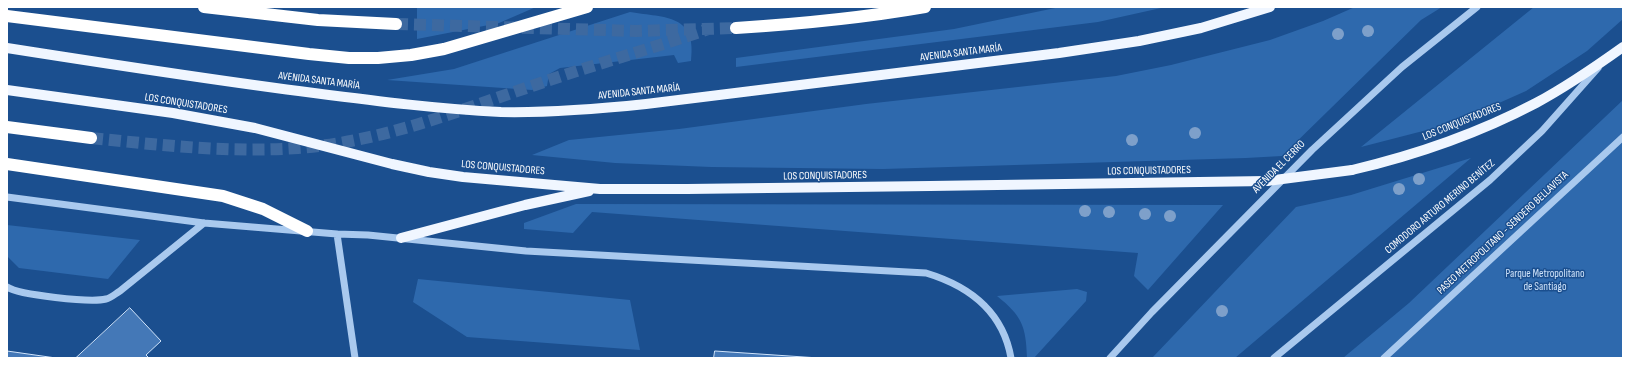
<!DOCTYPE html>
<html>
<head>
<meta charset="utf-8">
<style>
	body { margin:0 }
	#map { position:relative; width:1630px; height:365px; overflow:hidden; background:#1b4f8f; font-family:"Sofia Sans Condensed",sans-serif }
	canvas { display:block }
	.frame { position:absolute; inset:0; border:8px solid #fff; pointer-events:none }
</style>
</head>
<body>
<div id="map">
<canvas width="1630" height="365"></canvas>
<div class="frame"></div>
</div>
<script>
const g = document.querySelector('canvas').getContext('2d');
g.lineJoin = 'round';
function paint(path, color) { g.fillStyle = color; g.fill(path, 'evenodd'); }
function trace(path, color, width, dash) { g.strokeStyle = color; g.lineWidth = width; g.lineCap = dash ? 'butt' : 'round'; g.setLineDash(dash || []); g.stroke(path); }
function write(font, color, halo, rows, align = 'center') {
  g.font = font + ' "Sofia Sans Condensed",sans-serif'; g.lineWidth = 3; g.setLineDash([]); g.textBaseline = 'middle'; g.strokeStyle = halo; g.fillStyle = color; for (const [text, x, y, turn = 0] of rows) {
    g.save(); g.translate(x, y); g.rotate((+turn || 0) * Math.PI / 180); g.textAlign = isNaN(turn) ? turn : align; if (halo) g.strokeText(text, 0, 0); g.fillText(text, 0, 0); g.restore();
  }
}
paint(new Path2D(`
	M417,7H536L499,23L417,39Z
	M1060,7H1161V8L1098,22L736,67V58L954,29Z
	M1355,7H1442L1421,20L1282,156L1246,158L883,169L711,167L615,163L532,155L569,140L679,129L866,104L1116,76L1171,65L1270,40L1323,21Z
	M1534,7H1623V19L1587,51L1526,91L1454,123L1361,147Z
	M630,12C666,18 697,14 691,61L678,63L674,55L560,68L549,74L547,86L532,90L387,80L454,69Z
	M1623,100V358H1343L1409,303Z
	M1471,158L1235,358H1152L1296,207L1351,195Z
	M576,204L1223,205L1148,290L1134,276L1138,253L592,212L573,233L524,229V223Z
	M7,225L140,240L108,279L19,268L7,256Z
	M418,279L630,300L640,350L467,337L413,302Z
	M1077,289L1087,292L1086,301L1034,358H1027C1026,326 1022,316 997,296Z`), '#2e69ad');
const building = new Path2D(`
	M130,308L161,341L146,355L149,358H76Z
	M7,351L56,358H7Z
	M715,351L819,358H714Z`);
paint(building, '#4478b7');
trace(building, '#cfe3fa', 1);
trace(new Path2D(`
	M396,24L636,31L736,28
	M91,138C160,145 229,153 298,148C382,142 457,111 535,85C592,65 651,49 708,29`), '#3d69a0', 12, [12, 6]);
trace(new Path2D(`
	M7,197L204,223L337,234L368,235L526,251L926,273C969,286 1003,312 1011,358
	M337,234L355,358
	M7,287C19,295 91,303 106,299C111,298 115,294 120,291L204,223
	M1110,358L1152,312L1312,150L1402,67L1477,7
	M1274,358L1490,180L1542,131L1598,68
	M1384,358L1623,137`), '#a9c9ee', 7);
trace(new Path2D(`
	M7,48C109,64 211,80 314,93C376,101 438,109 501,112C549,113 598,109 646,104L1059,53L1139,41L1201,28L1270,7
	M7,90L173,113L255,128L392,164L429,172L463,177L600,189H687L930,186L1267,181
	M1352,170C1416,155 1477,134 1536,103C1566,87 1595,67 1623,47
	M401,238L525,205L589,191`), '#f0f6ff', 10);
trace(new Path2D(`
	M204,7L318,20L396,24
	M7,16L309,54L349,58H378L411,55L444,49L587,7
	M736,28C799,24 862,18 925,7
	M7,127L91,138
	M7,164L223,196L263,209L307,231`), '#fff', 12);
trace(new Path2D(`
	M1267,181L1352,170`), '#f0f6ff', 10);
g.fillStyle = '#7ea0ca';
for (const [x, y] of [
	[1368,31],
	[1338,34],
	[1195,133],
	[1132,140],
	[1419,179],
	[1399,189],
	[1085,211],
	[1109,212],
	[1145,214],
	[1170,216],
	[1222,311]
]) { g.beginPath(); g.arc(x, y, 6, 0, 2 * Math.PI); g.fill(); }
write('11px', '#fff', '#1b4f8f', [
	["AVENIDA SANTA MARÍA",961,53,-7],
	["AVENIDA SANTA MARÍA",319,81,7],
	["AVENIDA SANTA MARÍA",639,92,-6],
	["LOS CONQUISTADORES",186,104,9],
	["LOS CONQUISTADORES",1462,122,-22],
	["AVENIDA EL CERRO",1279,167,-45],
	["LOS CONQUISTADORES",503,168,5],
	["LOS CONQUISTADORES",1149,171,-1],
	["LOS CONQUISTADORES",825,176,-1],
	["COMODORO ARTURO MERINO BENÍTEZ",1440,207,-40],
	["PASEO METROPOLITANO - SENDERO BELLAVISTA",1503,233,-43]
]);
write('11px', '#cfe3fa', '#1b4f8f', [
	["Parque Metropolitano",1545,274],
	["de Santiago",1545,287]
]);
</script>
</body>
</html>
